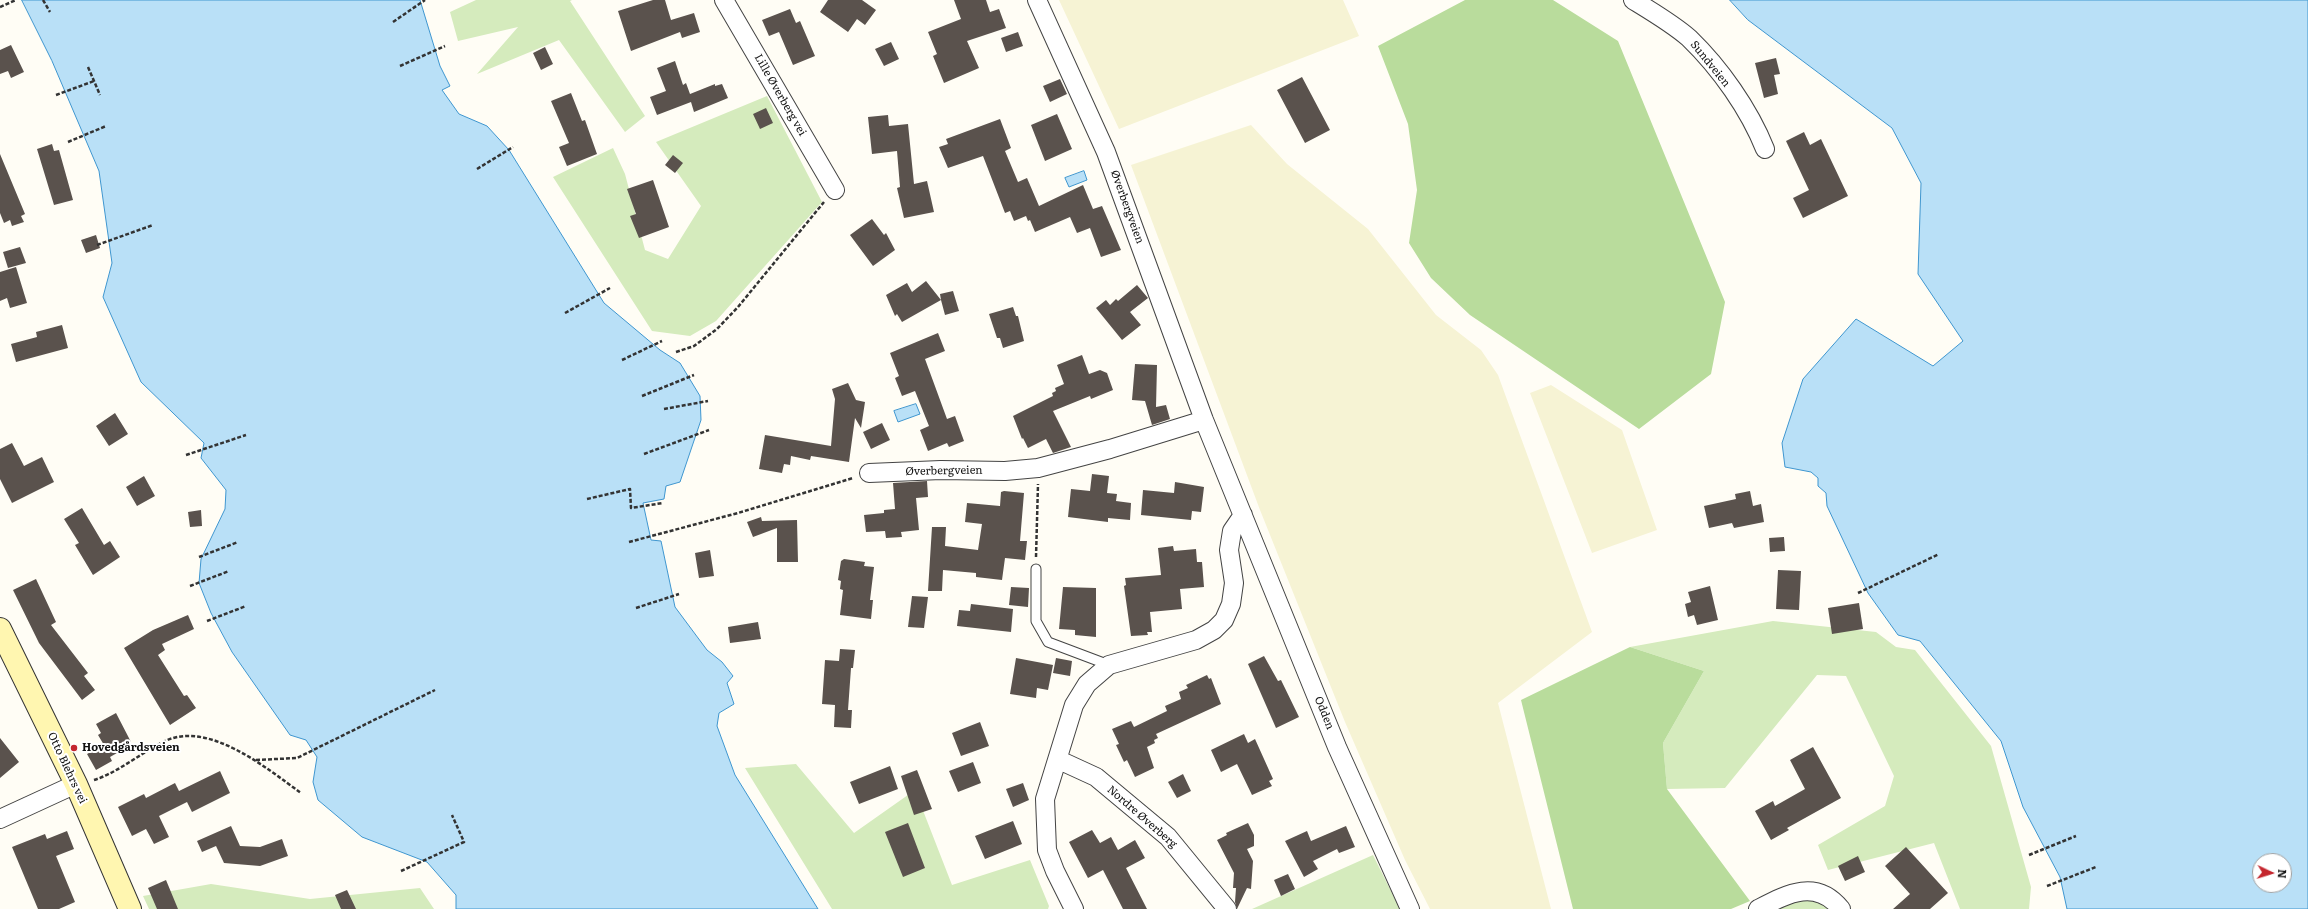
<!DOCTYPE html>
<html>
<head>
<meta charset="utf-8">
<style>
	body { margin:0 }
	#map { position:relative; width:2308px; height:909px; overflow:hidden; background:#fffdf5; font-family:Literata,serif }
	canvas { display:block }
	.north { position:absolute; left:2252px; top:853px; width:40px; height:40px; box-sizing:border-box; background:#fff; border:1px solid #a0a0a0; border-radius:50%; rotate:94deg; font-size:11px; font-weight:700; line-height:16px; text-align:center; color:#111 }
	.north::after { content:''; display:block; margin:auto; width:14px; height:18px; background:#c4262e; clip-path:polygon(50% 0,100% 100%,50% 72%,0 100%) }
</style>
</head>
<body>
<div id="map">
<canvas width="2308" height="909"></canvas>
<div class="north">N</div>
</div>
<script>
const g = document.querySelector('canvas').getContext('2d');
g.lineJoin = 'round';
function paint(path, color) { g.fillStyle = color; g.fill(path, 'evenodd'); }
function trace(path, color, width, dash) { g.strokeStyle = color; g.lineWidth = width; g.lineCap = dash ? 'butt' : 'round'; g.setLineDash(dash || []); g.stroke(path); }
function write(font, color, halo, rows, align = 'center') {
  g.font = font + ' Literata,serif'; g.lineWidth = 4; g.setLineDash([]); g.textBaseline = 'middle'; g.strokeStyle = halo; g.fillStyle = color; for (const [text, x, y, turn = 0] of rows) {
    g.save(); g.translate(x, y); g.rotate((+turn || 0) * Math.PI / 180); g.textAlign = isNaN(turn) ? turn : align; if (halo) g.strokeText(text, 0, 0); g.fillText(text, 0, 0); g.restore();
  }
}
paint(new Path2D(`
	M1059,0H1343L1359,36L1119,129Z
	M1251,125L1287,164L1368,229L1436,315L1481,350L1498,375L1592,632L1498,703L1551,909H1430L1405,860L1345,722L1260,510L1131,165Z
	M1551,385L1622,430L1657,530L1592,553L1530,393Z`), '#f6f3d4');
paint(new Path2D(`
	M476,0H572L570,1L645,116L625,132L559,40L477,74L518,27L458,41L450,12Z
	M767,96L822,202L716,321L690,336L652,331L553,177L613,148L625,174L645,250L668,259L701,206L656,142Z
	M1773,621L1876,632L1896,647L1915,650L1991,746L2031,887L2029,909H1960L1934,843L1828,870L1818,845L1885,806L1894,776L1846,676L1817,675L1725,788L1667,789L1663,743L1704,671L1630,647Z
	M796,764L854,833L915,790L952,885L1030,860L1049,906L1048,909H832L745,768Z
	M1373,855L1400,909H1252Z
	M211,884L310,899L420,888L434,909H149L143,896Z
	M1804,894L1839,909H1776Z`), '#d5ebbd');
paint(new Path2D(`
	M1465,0H1553L1618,41L1725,302L1711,374L1639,429L1470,315L1431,278L1409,243L1417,190L1408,124L1378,46Z
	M1630,647L1704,671L1663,743L1667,789L1750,901L1731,909H1573L1521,700Z`), '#b9dc9c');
const water = new Path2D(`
	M22,0H420L440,66L450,86L442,90L459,114L487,126L509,150L604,303L660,350L680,363L700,396L701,420L680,482L666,486L664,499L643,503L651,540L661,541L675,607L707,650L722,662L733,676L727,683L734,704L719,713L717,726L735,775L818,909H456V895L427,862L362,837L318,800L313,782L317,757L306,740L290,735L232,652L211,613L199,583L201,559L225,509L226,490L201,458L204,443L141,382L103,297L112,263L99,171L52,61Z
	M1730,0H2308V909H2067L2060,877L2023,807L2001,741L1920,641L1898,635L1868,593L1827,506L1826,493L1818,486V478L1811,472L1785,467L1782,443L1803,379L1856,319L1933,366L1963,341L1918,274L1921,183L1892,128L1748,20ZM2260,861H2284V885H2260Z
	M1084,171L1087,180L1069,187L1065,178Z
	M916,404L920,414L898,422L894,411Z`);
paint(water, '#b9e0f7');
trace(water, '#3f96cf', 1);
paint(new Path2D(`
	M653,0H665L671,20L694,13L700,32L682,38L680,32L631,51L618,11Z
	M828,0H862L876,10L865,25L857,19L848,32L820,12Z
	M954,0H986L990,12L999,9L1006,28L967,41L979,68L944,83L933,56L937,54L928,32L961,19Z
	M790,9L796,23L800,21L815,56L793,65L779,32L769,36L762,20Z
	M1018,32L1023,46L1006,52L1001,38Z
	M891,42L899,59L884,66L875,49Z
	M11,45L24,72L11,78L8,71L0,74V50Z
	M545,47L553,64L541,70L533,53Z
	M1776,58L1780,74L1774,75L1778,94L1764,98L1755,63Z
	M675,61L683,85L686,83L690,94L715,84V86L722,84L728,98L694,112L691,102L657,115L650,97L666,91L657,68Z
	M1302,77L1330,130L1305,143L1277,90Z
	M1060,79L1067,94L1050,102L1043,86Z
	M571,93L582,121L585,120L597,154L567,166L559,147L569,143L551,101Z
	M766,108L773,123L760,129L753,114Z
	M1057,114L1072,149L1045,161L1031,125Z
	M888,115L889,126L908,124L914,184L927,181L934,212L904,218L897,188L900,187L897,151L872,154L868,117Z
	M1000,119L1011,148L1005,151L1018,182L1027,178L1039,206L1083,185L1093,209L1102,206L1121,250L1101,257L1090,228L1077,233L1070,217L1035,232L1030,220L1028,221L1026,216L1014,221L1010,211L1005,213L983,156L948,168L939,147L948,144L946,139Z
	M1804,132L1810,145L1821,139L1848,196L1803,218L1793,198L1809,190L1786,141Z
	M52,144L54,151L59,150L73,200L54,205L37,149Z
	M0,154L25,214L21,216L24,222L12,226L10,220L4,223L0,213Z
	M673,155L683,163L675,173L665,165Z
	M653,180L669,227L639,238L630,216L636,214L627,189Z
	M872,219L884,235L886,233L895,250L873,266L850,235Z
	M96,235L100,248L86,253L81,240Z
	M20,247L26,263L8,268L3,252Z
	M16,267L27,303L10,308L7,298L0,301V272Z
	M926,281L941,300L940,294L953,291L959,311L945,315L941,300L902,322L897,314L895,316L886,295L907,283L912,292Z
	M1137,285L1148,298L1130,312L1141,325L1122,340L1096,308L1106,300L1110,305L1116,299L1118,301Z
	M1013,307L1016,316H1018L1024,341L1003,348L1000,338H997L989,314Z
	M62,325L68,348L16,362L11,344L37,337L36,332Z
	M938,333L945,351L925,359L947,419L955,416L964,441L949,447L947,443L928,451L920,430L929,426L915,391L902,396L895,378L899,376L890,353Z
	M1082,355L1089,374L1100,370L1107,373L1113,390L1091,399L1090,396L1053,411L1071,447L1053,453L1046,439L1028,448L1023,438L1022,439L1013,416L1053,396L1052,393L1056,391L1055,388L1064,384L1057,365Z
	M1135,364L1157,365L1156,407L1166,405L1170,419L1152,425L1145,401L1132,400Z
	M848,383L856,400L865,402L861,428L855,418L849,462L811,456L810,460L791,456L790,465L784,464L782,473L759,469L765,435L831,446L835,399L832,389Z
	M115,413L128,434L109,446L96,426Z
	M882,423L890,440L871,449L863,432Z
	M12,443L24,466L42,457L54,482L12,503L0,479V449Z
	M1092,474L1109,476L1107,493L1117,494L1116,501L1131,503L1130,520L1108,518V522L1068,517L1071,489L1090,491Z
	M144,476L155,496L137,506L126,487Z
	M927,481L928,497L916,498L919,530L901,532L902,537L886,538L885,531L866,532L864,515L884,513V510L895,509L893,483Z
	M1175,482L1204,487L1201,512L1192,511L1191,520L1141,515L1143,490L1174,493Z
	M1004,491L1024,493L1020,541H1027L1025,560L1005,558L1002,580L976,577V573L943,570L942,591H928L932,527H946L945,546L978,550L982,524L965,522L967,503L1000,506L1001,492Z
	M1750,491L1753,506L1761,504L1764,522L1734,528L1732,523L1709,528L1704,506L1736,499L1735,494Z
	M82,508L104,545L110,541L120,557L93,575L75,545L79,543L64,519Z
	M201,510L202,526L190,527L188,512Z
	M761,517L762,521L797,520L798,562H777V528L753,537L747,522Z
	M1784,537L1785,551L1770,552L1769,538Z
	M1173,546L1174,551L1196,549L1197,562H1202L1204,587L1180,589L1182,609L1150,612L1152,632H1147L1148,635L1131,636L1124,586L1126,585L1125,578L1161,575L1158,548Z
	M710,550L714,576L699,578L695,553Z
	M844,559L865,562L864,566L874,567L870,600H873L871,619L840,615L843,590L840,589L841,581L838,580L841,561Z
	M1778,570L1801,571L1799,610L1776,609Z
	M36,579L56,622L51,625L88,673L84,676L95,690L82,700L39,643L13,590Z
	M1710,586L1718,620L1697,625L1694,615L1688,617L1685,604L1691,602L1688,592Z
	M1011,587L1029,588L1028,607L1009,605Z
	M1063,587L1096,588V637L1075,635V630L1059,629Z
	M912,596L928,597L924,628L908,627Z
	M1859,603L1863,629L1832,634L1828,608Z
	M971,604L1013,609L1011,632L957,626L959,610L970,611Z
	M188,615L194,629L162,644L165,650L158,655L184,696L187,695L196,708L170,725L124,648L153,630Z
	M758,622L761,639L730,643L728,627Z
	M840,649L855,650L853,668H851L848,710H852L851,728L834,727L835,705L822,704L825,660L839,661Z
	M1264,656L1278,681L1281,680L1299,717L1276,728L1248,664Z
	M1016,658L1053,665L1048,690L1037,688L1036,698L1010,694Z
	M1056,658L1072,661L1070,676L1053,673Z
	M1207,675L1209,679L1211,678L1221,704L1156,734L1158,738L1154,740L1155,743L1147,747L1154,768L1135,777L1127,760L1124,762L1116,745L1119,744L1112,729L1131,721L1134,727L1167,711L1165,706L1181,699L1179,692L1188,688L1186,685Z
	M116,713L131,742L130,743L131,745L110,757L112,761L96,770L87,754L104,745L98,735L101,733L96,724Z
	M980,722L989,746L961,756L952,733Z
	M1244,734L1248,743L1255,739L1273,779L1269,781L1272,786L1252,795L1237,764L1221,772L1211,750Z
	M0,738L19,762L0,778Z
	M1813,747L1841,798L1787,828L1789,830L1771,840L1755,811L1773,801L1775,806L1805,789L1790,760Z
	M973,762L981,783L958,792L949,771Z
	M890,766L898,789L859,804L850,782Z
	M917,770L932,809L914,815L901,776Z
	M220,771L230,793L192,812L187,802L159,816L169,837L154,844L146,829L132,836L118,807L144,794L146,798L175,783L179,791Z
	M1183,774L1191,791L1177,798L1168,782Z
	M1023,783L1029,800L1013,807L1006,789Z
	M1013,821L1022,844L985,859L975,836Z
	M908,823L925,868L903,877L885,832Z
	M1248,823L1254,835V846L1247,849L1253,861L1251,889L1247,888L1237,909L1235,902L1236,888H1233L1234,873L1217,840L1227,835L1226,833Z
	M231,826L240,846L260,847L282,839L288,856L260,866L224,863L216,846L202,852L197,841Z
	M1346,826L1355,847L1339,853L1337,849L1313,861L1318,869L1304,877L1285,841L1307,831L1311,841Z
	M1092,830L1100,843L1111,837L1118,850L1135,840L1145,858L1126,868L1147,909H1123L1103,870L1088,878L1069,842Z
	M67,831L74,849L56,856L75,902L59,909H38L12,847L45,834L47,839Z
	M1906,847L1948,893L1930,909H1893L1910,894L1885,866Z
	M1858,856L1865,872L1845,881L1838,866Z
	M1288,874L1295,889L1281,896L1274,880Z
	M166,880L178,909H157L148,888Z
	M347,890L356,909H341L335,895Z`), '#5a524d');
const lane = new Path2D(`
	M1036,569V621L1048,642L1109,665`);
const street = new Path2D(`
	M724,0L835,190
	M1037,0L1106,152L1204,420L1337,747L1410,909
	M1633,0C1651,11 1673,24 1689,38C1720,68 1749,109 1765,149
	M869,473L941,470L1005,471L1038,468L1110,449L1204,420
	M1059,760L1096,777L1168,837L1227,909
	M0,819L76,784
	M1074,909L1055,871L1047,850L1045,799L1074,705L1087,684L1109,665L1196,640L1214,630L1224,620L1231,604L1234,583L1229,550L1232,531L1243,515
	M1758,909C1787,894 1816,878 1841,909`);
const secondary = new Path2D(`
	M0,629L76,784L130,909`);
trace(lane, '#444', 11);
trace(street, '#444', 20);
trace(secondary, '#333', 24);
trace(new Path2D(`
	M43,0L50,12
	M0,7L16,0
	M393,22L425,0
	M400,66L445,46
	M88,67L100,95
	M56,95L94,81
	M68,142L106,126
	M477,169L513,147
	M97,245L153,225
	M565,313L610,288
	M676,352L694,346L717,329L738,307L824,202
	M622,360L662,341
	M642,396L694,375
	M664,409L708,401
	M644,454L709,430
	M186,455L246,435
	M587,499L630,489L631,508L663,503
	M629,542L738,513L853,478
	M199,557L238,542
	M1036,557L1038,484
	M190,586L229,571
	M1858,593L1939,554
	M636,608L679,594
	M207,621L246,606
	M256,760L297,758L435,690
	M94,780C117,773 141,753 163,742C208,719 266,768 301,793
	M2029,855L2076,836
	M401,871L464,842L452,815
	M2047,886L2096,867`), '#333', 2.5, [4, 2]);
trace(lane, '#fff', 9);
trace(street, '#fff', 18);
trace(secondary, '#fff6b0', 22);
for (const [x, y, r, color] of [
	[74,748,4,"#c4262e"]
]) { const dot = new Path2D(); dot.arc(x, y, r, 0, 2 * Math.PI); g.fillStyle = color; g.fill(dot); trace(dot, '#fff', 1.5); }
write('11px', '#111', '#fff', [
	["Sundveien",1710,64,51],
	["Lille Øverberg vei",780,95,60],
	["Øverbergveien",1127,207,70],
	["Øverbergveien",944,471,-1],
	["Odden",1324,713,68],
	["Otto Blehrs vei",67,768,65],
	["Nordre Øverberg",1142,817,41]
]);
write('bold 11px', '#111', '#fff', [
	["Hovedgårdsveien",82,748]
], 'left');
</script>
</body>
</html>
